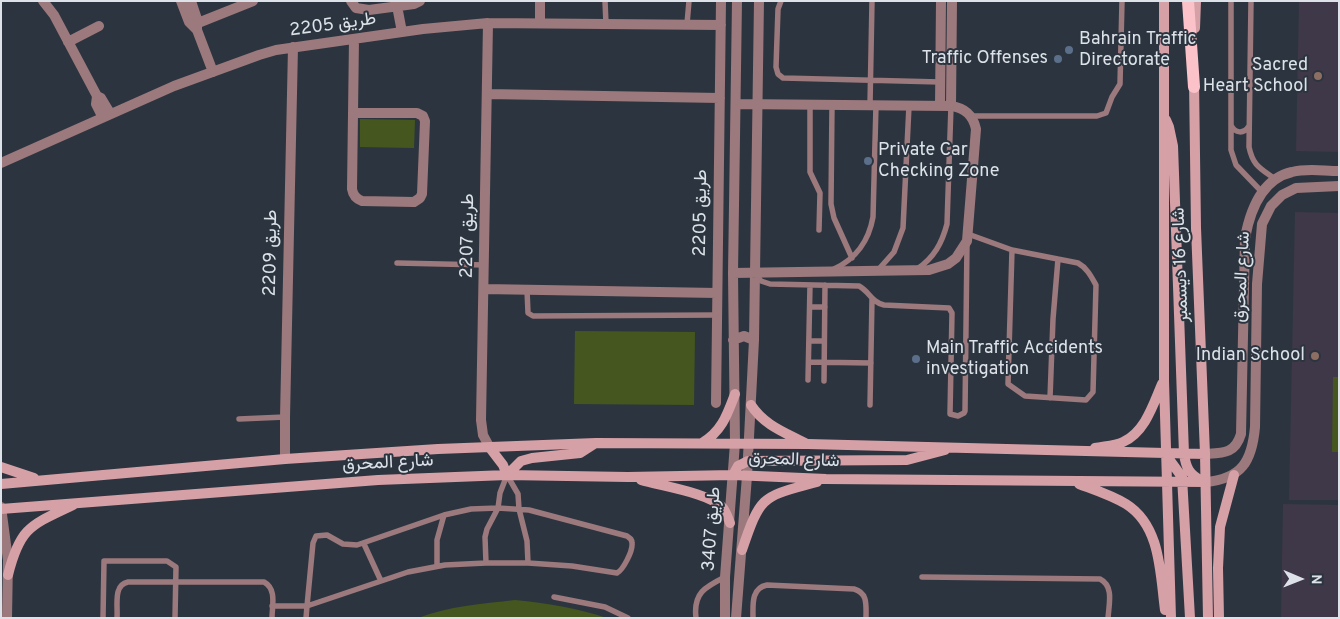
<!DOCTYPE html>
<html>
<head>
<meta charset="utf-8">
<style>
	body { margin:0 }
	#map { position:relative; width:1340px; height:619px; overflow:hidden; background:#2c353f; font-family:Overpass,sans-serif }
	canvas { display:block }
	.frame { position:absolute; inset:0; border:2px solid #dce2e8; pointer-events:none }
	.north { position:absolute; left:1275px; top:554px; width:50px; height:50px; -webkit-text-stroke:4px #2c353f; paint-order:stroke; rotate:91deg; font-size:14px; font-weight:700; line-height:20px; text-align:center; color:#dce2e8 }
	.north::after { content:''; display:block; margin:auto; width:18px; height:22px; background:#dce2e8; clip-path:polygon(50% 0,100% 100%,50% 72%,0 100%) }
</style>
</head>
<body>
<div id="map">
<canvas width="1340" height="619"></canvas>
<div class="frame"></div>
<div class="north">N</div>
</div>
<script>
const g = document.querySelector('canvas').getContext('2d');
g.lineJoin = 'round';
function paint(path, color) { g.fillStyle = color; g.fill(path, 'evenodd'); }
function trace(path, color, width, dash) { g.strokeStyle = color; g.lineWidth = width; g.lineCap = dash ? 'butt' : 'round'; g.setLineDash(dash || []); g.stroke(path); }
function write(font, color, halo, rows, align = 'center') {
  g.font = font + ' Overpass,Vazirmatn,sans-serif'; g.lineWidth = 4; g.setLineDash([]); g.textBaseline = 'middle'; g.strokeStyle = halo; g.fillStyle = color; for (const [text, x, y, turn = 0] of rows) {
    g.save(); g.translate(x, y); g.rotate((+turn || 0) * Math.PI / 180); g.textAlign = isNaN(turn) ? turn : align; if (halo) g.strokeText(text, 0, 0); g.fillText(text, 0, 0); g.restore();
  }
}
paint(new Path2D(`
	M1299,1H1339V152L1296,151Z
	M1295,212L1339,213V500H1289Z
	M1283,504L1339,505V618H1281Z`), '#3e3849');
paint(new Path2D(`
	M360,119L415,120L414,148L360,147Z
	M575,331L695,332L694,405L574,404Z
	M1333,377H1339V452H1332Z
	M515,600C547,603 577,608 607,618H418C449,606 482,604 515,600Z`), '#45571f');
trace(new Path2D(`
	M605,1L606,24
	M781,1L778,9L776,67L778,74L783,78L940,82
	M1231,1V150L1236,165L1261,191
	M1251,1L1249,147C1253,166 1260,168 1275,179
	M687,24L689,1
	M810,104V172L820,193L819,230
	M832,105L831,204L834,218L852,258
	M870,105L872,1
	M971,116H1097L1106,113L1112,97L1120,84L1122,1
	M1231,125C1235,134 1244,134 1249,126
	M968,234L1012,250L1078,263C1087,268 1091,276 1096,285L1093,392L1086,400L1025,396L1008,384L1012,250
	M397,263L485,265
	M834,269C856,259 869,240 873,217L876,105
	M917,269C934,258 942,243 947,224L951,106
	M878,270L894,252L903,228L909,106
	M756,274L761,281L770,284L859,286C869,291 871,302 884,305L949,308L952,313L950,414L958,416L964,413L965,411L967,243
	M527,290L528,313L533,316L717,315
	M810,307H825
	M809,341H824
	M809,362L871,363
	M808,380L810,285
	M824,381L825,285
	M1050,398L1053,319L1058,259
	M870,405L872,299
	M239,419L285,417
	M507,475L518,494L519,509L527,541L528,563
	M498,508L529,510L627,536C630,538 632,539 632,543C633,551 623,570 617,573L572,566L528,563H486L445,565L408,572L307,606L313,543L316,536L327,535L343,544L357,545L444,515L471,509Z
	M364,544L381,581
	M486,563L485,537L487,529L498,508L500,493L507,475
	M437,566V540L444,515
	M922,577L1100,579C1114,586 1109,604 1108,618
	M554,597L605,607L628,618
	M272,606H307L306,618
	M103,618L104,561H167L176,567L175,618
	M117,618C118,605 113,585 128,582H264C277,589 272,606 272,618
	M696,618C693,593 705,587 725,577
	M753,618C753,605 751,588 767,585L854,589C868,593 866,605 866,618`), '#9c797d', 5.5);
trace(new Path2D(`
	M43,1L54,15L97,96L101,98L110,113
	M181,1L189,22L197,30
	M191,1L197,19V30L213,72
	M351,1L356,8L369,10L414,4L420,1
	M540,1V23
	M397,6L402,32
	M198,23L253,1
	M488,23L481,420L483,435L490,448
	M68,42L99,26
	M487,94L720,98
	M97,96L96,104L102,116
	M940,106L941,1
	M951,106L952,1
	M353,113H417L423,116L425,121L422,194L420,198L414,202L362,201C356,199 353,195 352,189L354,39
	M1,163L174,86L259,55L276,50L423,29L488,23L721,25
	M733,273L929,270L948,264L956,258L967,241L976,129C973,115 965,108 951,106L736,104
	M484,289L717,293
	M733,340L744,336L754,340
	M716,403L721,1
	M285,459V417L293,47
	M1,507L8,560L7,618
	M725,618V577L735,443L733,273L737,1
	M736,618L747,476L754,340L759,1`), '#9c797d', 10);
trace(new Path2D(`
	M1205,454C1223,453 1235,454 1241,434L1245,238C1250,211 1261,179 1292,172C1307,168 1323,171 1339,171
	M1205,482C1242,479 1252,461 1255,427L1257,284L1262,224L1271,206L1282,195L1296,188L1339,186`), '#9c797d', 10);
trace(new Path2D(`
	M1164,1V381L1171,618
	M1195,28L1196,1
	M1194,80L1196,228L1205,454L1208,618
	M1166,120L1169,127L1173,146L1184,454C1186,468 1189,474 1202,481
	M751,405C764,425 784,432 805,443
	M702,443C722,431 727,415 735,394
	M490,448L503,465L507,475
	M1095,448C1104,446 1114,446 1123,442C1145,432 1153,405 1162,384
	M1166,455L1182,477L1190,618
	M1,467L34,478
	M507,475L521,461L532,458L580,453L594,444
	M733,475L738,466L748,461L907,460L945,450
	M641,480C661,486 710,493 723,508C726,512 728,518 730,523
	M1,484L285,459L438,449L596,443L808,444L1205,454
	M1079,484C1095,490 1111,495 1126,504C1161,526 1160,573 1165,610
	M1,509L378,480L507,475L628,477L733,475L826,479L1205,482
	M742,550C761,494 762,497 817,482
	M8,575C20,527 31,525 73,505
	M1219,618L1218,568L1220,527L1234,475`), '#d6a0a7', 10);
trace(new Path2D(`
	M1188,1L1194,87`), '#fbc2c9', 12);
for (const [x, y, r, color] of [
	[1069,50,5,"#5c6f8a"],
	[1058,59,5,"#5c6f8a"],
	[1318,76,5,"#8d6e63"],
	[868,161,5,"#5c6f8a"],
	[1315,356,5,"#8d6e63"],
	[916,359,5,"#5c6f8a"]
]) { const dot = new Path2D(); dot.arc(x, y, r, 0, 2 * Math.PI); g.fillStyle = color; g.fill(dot); trace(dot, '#2c353f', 2); }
write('18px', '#dce2e8', '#2c353f', [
	["طريق 2205",333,26,-8],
	["طريق 2205",702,213,-89],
	["طريق 2207",469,236,-89],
	["طريق 2209",272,253,-89],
	["شارع 16 ديسمبر",1182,265,-92],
	["شارع المحرق",1243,277,-87],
	["شارع المحرق",794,461,2],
	["شارع المحرق",388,464,-3],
	["طريق 3407",713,529,-86]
]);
write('18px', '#dce2e8', '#2c353f', [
	["Bahrain Traffic",1079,40],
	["Directorate",1079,61],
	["Traffic Offenses",1048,59,"right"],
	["Sacred",1308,66,"right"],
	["Heart School",1308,87,"right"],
	["Private Car",878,151],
	["Checking Zone",878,172],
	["Main Traffic Accidents",926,349],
	["investigation",926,370],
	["Indian School",1305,356,"right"]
], 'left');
</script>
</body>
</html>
